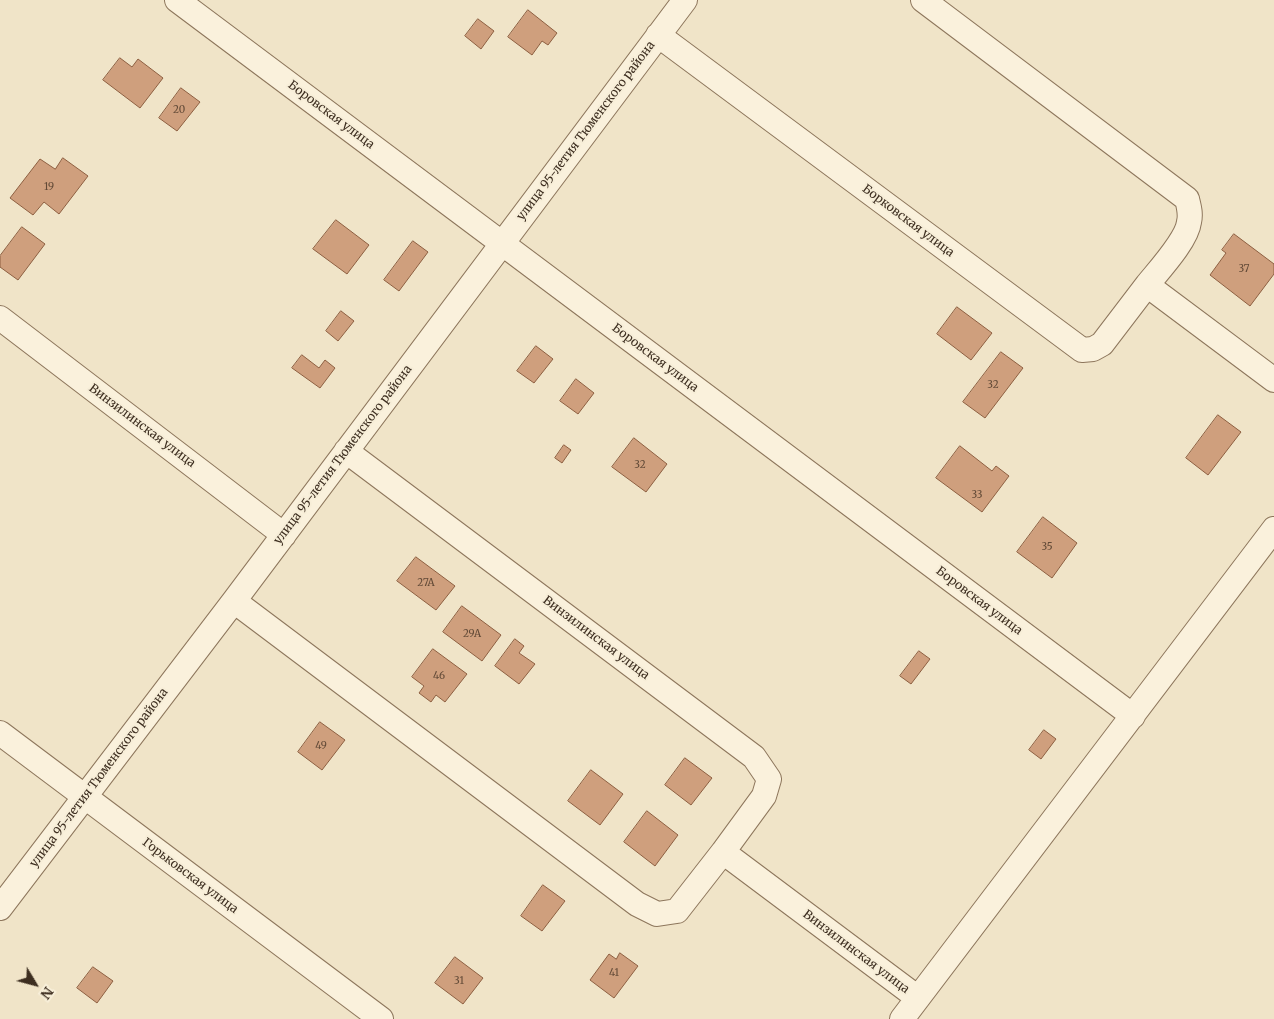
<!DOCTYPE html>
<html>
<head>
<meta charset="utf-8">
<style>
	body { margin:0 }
	#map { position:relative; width:1274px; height:1019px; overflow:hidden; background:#f0e4c8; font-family:Merriweather,serif }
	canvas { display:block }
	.north { position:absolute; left:10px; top:959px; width:50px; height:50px; -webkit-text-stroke:4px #f7eed8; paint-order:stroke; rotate:127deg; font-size:14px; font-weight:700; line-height:20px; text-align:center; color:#3d2e20 }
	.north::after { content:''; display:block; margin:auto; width:18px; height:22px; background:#3d2e20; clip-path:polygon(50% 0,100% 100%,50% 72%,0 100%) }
</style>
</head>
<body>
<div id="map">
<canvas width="1274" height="1019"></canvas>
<div class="north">N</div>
</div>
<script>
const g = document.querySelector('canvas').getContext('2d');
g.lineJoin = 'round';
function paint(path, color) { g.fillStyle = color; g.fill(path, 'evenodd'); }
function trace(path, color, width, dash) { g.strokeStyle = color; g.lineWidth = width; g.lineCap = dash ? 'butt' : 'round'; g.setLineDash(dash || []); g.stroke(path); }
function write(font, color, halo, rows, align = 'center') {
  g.font = font + ' Merriweather,serif'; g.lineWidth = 4; g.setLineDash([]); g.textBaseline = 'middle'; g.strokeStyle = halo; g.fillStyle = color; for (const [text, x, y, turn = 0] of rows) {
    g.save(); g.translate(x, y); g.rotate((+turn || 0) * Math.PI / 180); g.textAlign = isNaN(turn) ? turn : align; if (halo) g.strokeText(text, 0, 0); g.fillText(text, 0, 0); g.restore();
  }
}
const building = new Path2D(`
	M528,10L557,33L548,45L542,41L532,55L508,37Z
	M478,19L494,31L481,49L465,36Z
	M120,58L132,67L138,59L163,78L140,108L103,80Z
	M181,88L200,102L177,131L159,118Z
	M63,158L88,176L59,214L44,202L33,215L10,198L40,159L55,169Z
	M336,220L369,245L347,274L313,249Z
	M22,227L45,244L18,280L0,267V256Z
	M1234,234L1274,264V274L1250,306L1210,275L1226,253L1222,250Z
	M413,241L428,252L399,291L384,280Z
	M957,307L992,333L971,360L937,334Z
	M341,311L354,321L338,341L326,331Z
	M536,346L553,359L534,383L517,371Z
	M1001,352L1023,368L985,418L963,402Z
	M302,355L319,368L325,360L335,368L320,388L292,368Z
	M576,379L594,393L578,414L560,401Z
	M1218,415L1241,432L1208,475L1186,458Z
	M634,438L667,464L646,492L612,467Z
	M564,445L571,450L562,463L555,458Z
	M960,446L992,471L996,466L1009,476L982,512L936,478Z
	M1043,517L1077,543L1052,578L1017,552Z
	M416,557L455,586L436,610L397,581Z
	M462,606L501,635L482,661L443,632Z
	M515,639L524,646L519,653L535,664L519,684L495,666Z
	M433,649L467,674L445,702L436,695L431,702L419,693L424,686L412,677Z
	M919,651L930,659L911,684L900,676Z
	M320,722L345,740L322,770L298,752Z
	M1044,730L1056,739L1041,759L1029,750Z
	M685,758L712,778L691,805L665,785Z
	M591,770L623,794L600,825L568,801Z
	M647,811L678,835L655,866L624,842Z
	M543,885L565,901L542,931L521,916Z
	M620,953L638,966L614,998L590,980L609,954L616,959Z
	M455,957L483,978L463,1004L435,983Z
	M93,967L113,981L97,1003L77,988Z`);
paint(building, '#cf9f7d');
trace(building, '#8d5f41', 1);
const street = new Path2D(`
	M177,0L1133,716
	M923,0L1187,199C1189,207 1191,214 1189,222C1187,240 1159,270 1147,285
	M658,35L1082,350L1093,349L1102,344L1147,285L1274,380
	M0,318L284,535
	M346,451L754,757L769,779L764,796L723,852
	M234,601L637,904L657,914L677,911L723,852L918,998
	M0,733L381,1019
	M0,908L234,601L685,0
	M902,1019L1274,529`);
trace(street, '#8d765c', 26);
trace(street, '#faf1dc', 24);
write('10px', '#624a37', null, [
	["20",179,110],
	["19",49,187],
	["37",1244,269],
	["32",993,385],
	["32",640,465],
	["33",977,495],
	["35",1047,547],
	["27А",426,583],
	["29А",472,634],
	["46",439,676],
	["49",321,746],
	["41",614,973],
	["31",459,981]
]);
write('12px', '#3d2e20', '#f7eed8', [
	["Боровская улица",331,115,37],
	["улица 95-летия Тюменского района",586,131,-53],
	["Борковская улица",908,221,37],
	["Боровская улица",655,358,37],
	["Винзилинская улица",142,426,37],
	["улица 95-летия Тюменского района",343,455,-53],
	["Боровская улица",979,601,37],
	["Винзилинская улица",596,638,37],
	["улица 95-летия Тюменского района",99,778,-53],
	["Горьковская улица",190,876,37],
	["Винзилинская улица",856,952,37]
]);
</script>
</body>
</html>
